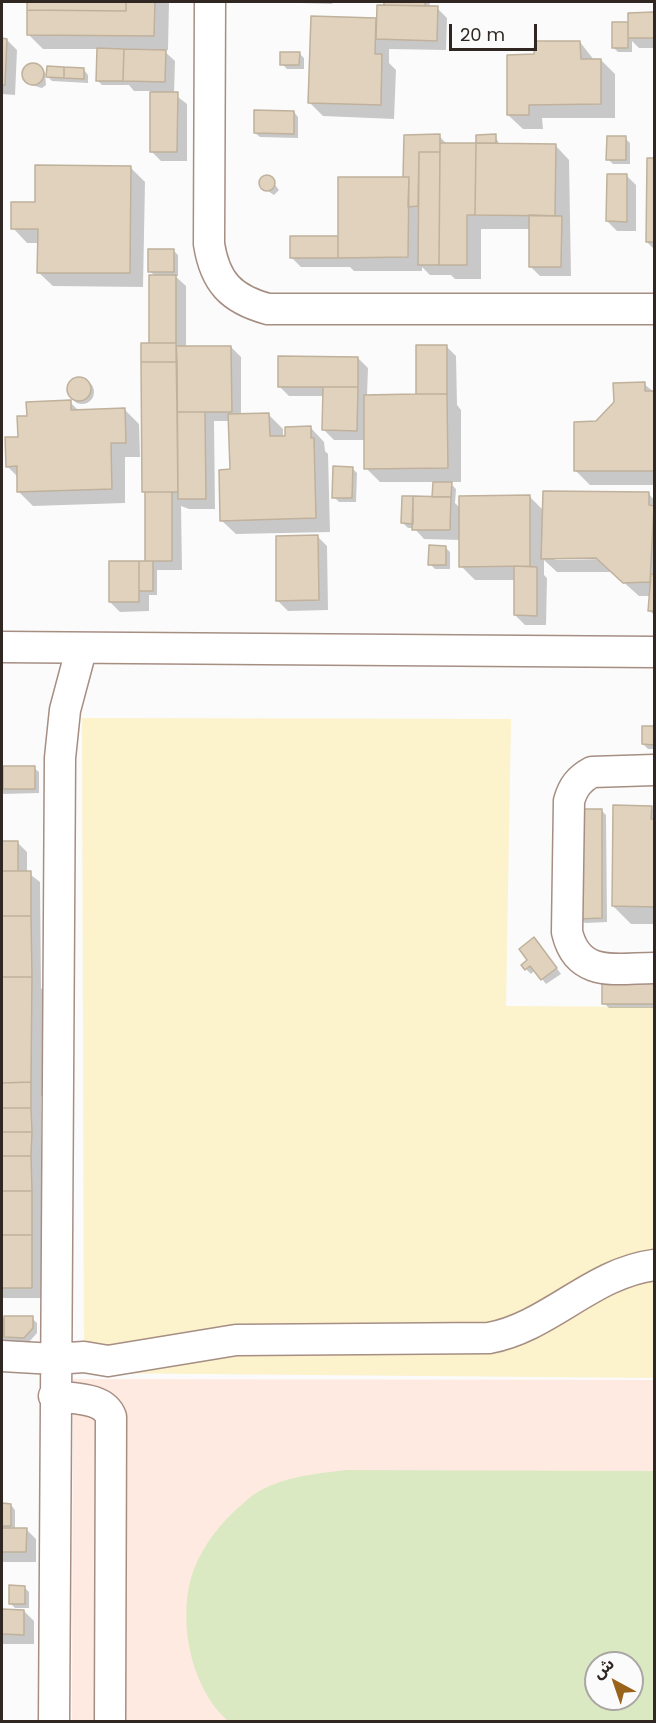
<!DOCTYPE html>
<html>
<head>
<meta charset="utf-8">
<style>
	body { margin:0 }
	#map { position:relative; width:656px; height:1723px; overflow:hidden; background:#fbfbfb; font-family:Poppins,"Noto Sans Arabic",sans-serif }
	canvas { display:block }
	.frame { position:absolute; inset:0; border:3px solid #302722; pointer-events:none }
	.north { position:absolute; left:584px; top:1651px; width:60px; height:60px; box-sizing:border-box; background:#fbfbfb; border:2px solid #aaa6a4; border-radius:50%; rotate:320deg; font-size:16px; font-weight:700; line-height:24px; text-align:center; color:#302722 }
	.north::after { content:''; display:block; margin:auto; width:21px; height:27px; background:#99631b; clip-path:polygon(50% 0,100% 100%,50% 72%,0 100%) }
	.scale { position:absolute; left:449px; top:24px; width:88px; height:27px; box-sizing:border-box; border:3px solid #302722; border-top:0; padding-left:8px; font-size:18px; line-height:21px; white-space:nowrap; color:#302722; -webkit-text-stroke:4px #fbfbfb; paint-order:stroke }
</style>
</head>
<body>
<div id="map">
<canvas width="656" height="1723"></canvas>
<div class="frame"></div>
<div class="north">ش</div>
<div class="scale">20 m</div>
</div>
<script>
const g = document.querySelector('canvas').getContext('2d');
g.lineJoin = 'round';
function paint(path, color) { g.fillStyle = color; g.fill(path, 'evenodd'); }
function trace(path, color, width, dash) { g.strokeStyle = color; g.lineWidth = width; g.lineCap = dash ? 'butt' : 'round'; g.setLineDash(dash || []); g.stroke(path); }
paint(new Path2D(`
	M73,1379L654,1380V1721L72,1722ZM596,1663H632V1699H596Z`), '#feeae0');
paint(new Path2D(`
	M345,1470L654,1471V1721H228C190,1688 176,1616 194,1569C204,1544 220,1524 239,1507C246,1501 253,1494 261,1490C288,1476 315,1474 345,1470ZM596,1663H632V1699H596Z`), '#dbe9c3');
paint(new Path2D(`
	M82,718L511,719L506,1006L654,1007V1378L84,1373Z`), '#fcf2cc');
paint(new Path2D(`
	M29,2H169L168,50H163L175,61L174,94L187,104V161H161L151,151V91H134L129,85H102L97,80L98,49H43L28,34Z
	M298,2H333L332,4L300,3Z
	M386,2H430L429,8H437L447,18L446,50L389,49V63L396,70L394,119L323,116L309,102L376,19L378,21L388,7Z
	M629,14H654V48H639L632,41V52H618L613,47L629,26Z
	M2,40H7L17,50L15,95L2,94Z
	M580,42L594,60H601L615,74V118H542L543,129H523L508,115L536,56Z
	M299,53L304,58V69H287L282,64Z
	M29,65L40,68L47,75L84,70L88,75V83L52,81L45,74L46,85L42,88L31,85L26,80L25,69Z
	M294,112L298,117V138L260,137L255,133Z
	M405,136H439L448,145H480L477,143L495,136L500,145H555L569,160L571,276H540L530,266L531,229H481V279H455L451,275H430L422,267V271H354L350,267H301L291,257L340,237L407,179Z
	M625,138L630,143V164H613L608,159Z
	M649,159H654V249L647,242Z
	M130,167L145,182L143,287L53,286L38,272L39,243H27L13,228L37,204Z
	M626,175L636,185V231H617L607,221Z
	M270,178L279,190L274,195L265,189L261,182Z
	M173,250L178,255V276H175L186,286V348L231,347L241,357V415H269L283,429V438L310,427L324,442L325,451L328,454L330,532L236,534L221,520L231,470L230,421H214L215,509H189L181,506L182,570H157V595H149V611L120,612L110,602L147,562L146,494L144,492L155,276L150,271Z
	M446,346L456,356L457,405L461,410V482H449L456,489L455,503L461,509L530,497L544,511L648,493L654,500V615L650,611L651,596H639L612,572H557L544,560V575L547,578L546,625H525L515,615V580H475L461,566V540L424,539L414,528H408L403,523L434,498V482H380L366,468L365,440H334L324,430V396H289L279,386L358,358L368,368L367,396L420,395ZM604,556V559L555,560V557Z
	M70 392a12 12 0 1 1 24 0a12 12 0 1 1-24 0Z
	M644,384L654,392V485H590L575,470L597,422Z
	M70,402L79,411L125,410L139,424L140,457H125V503L33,506L19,492L18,477L7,466L28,417Z
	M352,468L357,473L356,502H339L334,497Z
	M317,536L327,546L328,610L288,611L278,601Z
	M445,547L450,552V569H435L430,564Z
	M644,728H654V749H648L643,744Z
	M2,768H34L39,772V793L2,794Z
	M651,807L654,811V924H631L613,906Z
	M601,810L606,815L607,922L585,923L580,918Z
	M2,842H17L27,852V872L40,882L41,988L45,993V1096H41V1298H2Z
	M539,944L561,974L546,984L535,970L531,974L526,969Z
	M654,980V1008H609L604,1003Z
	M2,1318H32L37,1323V1333L29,1342L13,1341L14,1346H2Z
	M2,1505H11L15,1510V1529H26L36,1539V1562H2Z
	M24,1587L29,1592V1608H15L10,1603Z
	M2,1611H24L34,1621V1644H2Z`), '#0003');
const building = new Path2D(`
	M27,2H126V11L27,10Z
	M126,2H155L154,36L27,35V10L126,11Z
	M384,2H425V6L384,5Z
	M377,5L438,6L437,41L376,39Z
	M654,12V38H628V13Z
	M311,16L376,18L375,54H382L381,105L308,103Z
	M612,22H628V48H612Z
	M2,38L7,39L5,85H2Z
	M535,41H580L581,59H601V104L529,105V115H507V55L534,54Z
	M97,48L124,49L123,81H96Z
	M124,49L166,50L165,82L123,81Z
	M280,52H300L299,65H280Z
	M22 74a11 11 0 1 1 22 0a11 11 0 1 1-22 0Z
	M47,66L64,67V78L46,77Z
	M64,67L84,68V79L64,78Z
	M150,92H178L177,152H150Z
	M254,110L294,111V134L254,133Z
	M440,134V152H419L418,206L408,207L409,177H403L404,135Z
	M496,134V143H476V135Z
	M607,136H626V160H606Z
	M440,143H476L475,215H467V265H439Z
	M476,143L556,144L555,216L475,215Z
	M419,152H440L439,265H418Z
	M647,158H654V242H646Z
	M35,165L131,166L130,273H37L38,229H11V202H35Z
	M607,174H627V222L606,221Z
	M259 183a8 8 0 1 1 16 0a8 8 0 1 1-16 0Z
	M338,177H409L408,257L338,258Z
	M529,215L562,216L561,267H529Z
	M290,236H338V258H290Z
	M148,249H174V272H148Z
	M149,275H176V343H149Z
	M141,343H176L177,362H141Z
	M416,345H447V394H416Z
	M176,346H231L232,412H177Z
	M278,356L358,357V387H278Z
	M141,362H177L178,492H142Z
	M67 389a12 12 0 1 1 24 0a12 12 0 1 1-24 0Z
	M645,382V391H654V471H574V422L596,421L614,402L613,383Z
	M323,387H358L357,431L322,430Z
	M416,394H447L448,468L364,469V395Z
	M71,400V410L125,408L126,443H111L112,489L17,492V466L6,467L5,437H18L17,416H27L26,402Z
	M177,412H205L206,499H178Z
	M269,413L270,436H285V427L311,426V438H314L316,518L220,521L219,470L230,469L228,414Z
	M333,466L353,467L352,498H332Z
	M433,482H452L451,497H432Z
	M543,491L649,492V505L654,506L650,582L623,583L596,558L541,559Z
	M145,492H172V561H145Z
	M530,495V566L459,567V496Z
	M402,496H413V524L401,523Z
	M413,496L451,497L450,530H412Z
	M318,535L319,600L276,601V536Z
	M429,545L446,546V565H428Z
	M109,561H139V602H109Z
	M139,561H153V591H139Z
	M514,566L537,567V616L514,615Z
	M651,574H654V611H648Z
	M642,726H654V745L642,744Z
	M3,766H35V789H3Z
	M613,805L652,806L651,819H654V907L612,906Z
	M578,809H602V918L579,919Z
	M2,841H18V871H2Z
	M2,871H31V916H2Z
	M2,916H31L32,977H2Z
	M534,937L557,968L541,980L530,966L525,970L521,965L527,960L519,949Z
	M2,977H32L31,1082L2,1083Z
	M602,979H654V1004H602Z
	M31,1082V1108H2V1083Z
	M2,1108H31L32,1132H2Z
	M2,1132H32L31,1156H2Z
	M2,1156H31L32,1191H2Z
	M2,1191H32V1235H2Z
	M2,1235H32V1288H2Z
	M4,1316H33V1328L24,1338L4,1337Z
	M2,1503L11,1504V1526H2Z
	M2,1528H27L26,1552H2Z
	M9,1585L25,1586V1604H9Z
	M2,1609L24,1610V1635L2,1634Z`);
paint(building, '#e0d2bc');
trace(building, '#bfb19c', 1.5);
const minor = new Path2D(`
	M210,2L209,244C215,282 231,299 268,309H654
	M2,647L654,652
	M654,770L592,772C579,779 573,787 569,801L567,932C578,979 617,968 654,968
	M2,1356L54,1359L84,1357L108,1361L236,1340L489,1338C549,1327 592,1273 654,1265
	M54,1396C73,1399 104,1397 111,1417L110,1722
	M54,1722L60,758L65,710L81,650`);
trace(minor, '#a68e83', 33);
trace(minor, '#fff', 30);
</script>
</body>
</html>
